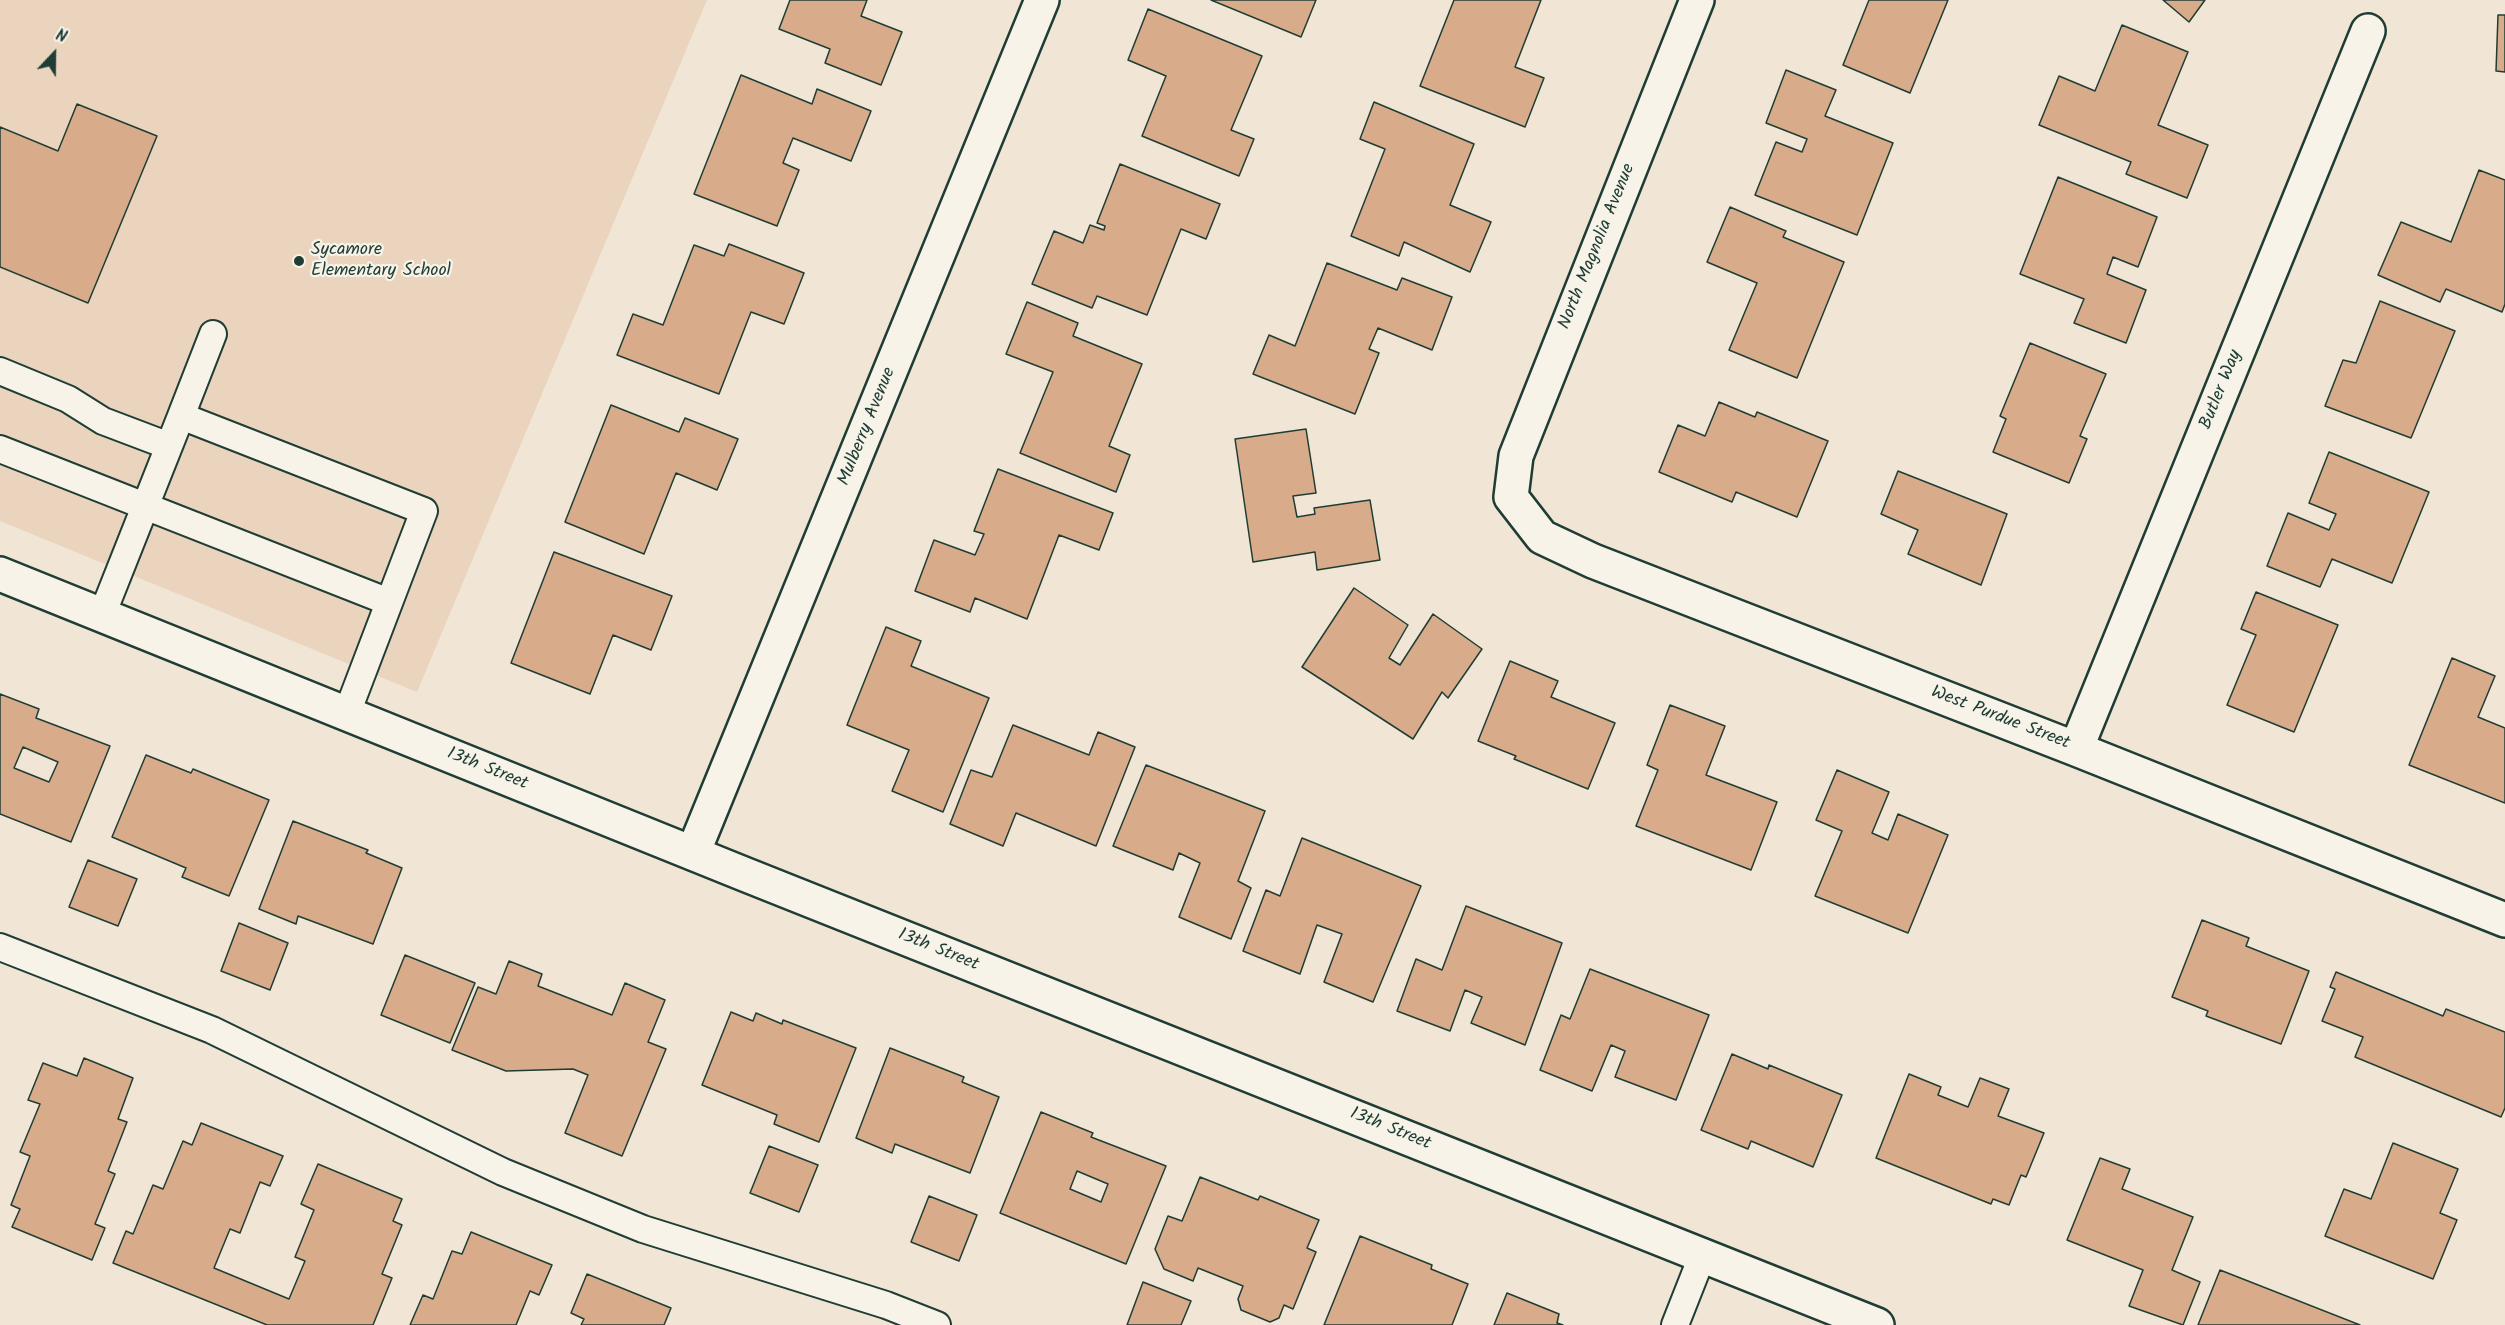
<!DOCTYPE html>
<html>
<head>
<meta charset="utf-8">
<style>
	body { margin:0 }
	#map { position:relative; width:2505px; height:1325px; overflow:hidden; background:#f1e5d5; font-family:Kalam,sans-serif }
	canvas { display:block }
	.north { position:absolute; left:24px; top:24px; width:60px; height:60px; -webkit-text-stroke:4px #f7f3e8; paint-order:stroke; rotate:22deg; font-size:16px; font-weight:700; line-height:24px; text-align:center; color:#1f3d34 }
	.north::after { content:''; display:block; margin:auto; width:21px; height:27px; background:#1f3d34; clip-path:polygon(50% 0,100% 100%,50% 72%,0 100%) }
</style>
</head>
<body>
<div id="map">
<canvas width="2505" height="1325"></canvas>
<div class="north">N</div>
</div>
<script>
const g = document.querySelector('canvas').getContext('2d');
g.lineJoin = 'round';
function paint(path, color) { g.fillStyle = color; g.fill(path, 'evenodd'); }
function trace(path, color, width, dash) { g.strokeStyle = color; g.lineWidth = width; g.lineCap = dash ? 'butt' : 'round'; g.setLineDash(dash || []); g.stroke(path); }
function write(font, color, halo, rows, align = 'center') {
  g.font = font + ' Kalam,sans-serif'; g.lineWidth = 4.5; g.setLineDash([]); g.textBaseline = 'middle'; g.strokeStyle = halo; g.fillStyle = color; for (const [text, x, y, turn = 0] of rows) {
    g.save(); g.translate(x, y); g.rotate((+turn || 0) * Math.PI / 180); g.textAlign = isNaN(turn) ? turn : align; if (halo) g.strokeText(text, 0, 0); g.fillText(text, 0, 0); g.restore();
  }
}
paint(new Path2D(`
	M0,0H707L417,692L0,521Z`), '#ead4be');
const building = new Path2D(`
	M790,0H867L861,16L902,32L881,85L825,63L830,49L779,29Z
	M1211,0H1316L1301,37Z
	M1454,0H1541L1515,67L1544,78L1525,127L1420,86Z
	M1869,0H1948L1910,93L1843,65Z
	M2163,0H2205L2189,22Z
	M1148,9L1262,56L1231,130L1254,139L1239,176L1142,136L1166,76L1128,60Z
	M2498,15H2505V72L2496,71Z
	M2122,25L2188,52L2158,125L2208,145L2187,198L2126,174L2131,162L2039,125L2059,76L2095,91Z
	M1786,70L1836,90L1825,116L1893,143L1857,235L1755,195L1776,142L1802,152L1807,139L1766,123Z
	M741,75L812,104L817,89L871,111L851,161L793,138L783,163L799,170L777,226L694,194Z
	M1374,102L1474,144L1450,205L1491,222L1470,272L1404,242L1399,256L1351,236L1385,149L1360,139Z
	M77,104L157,136L88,303L0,267V127L58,151Z
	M1120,164L1220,204L1206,239L1181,229L1147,315L1097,296L1092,308L1032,284L1054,231L1083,243L1090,225L1104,230L1105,226L1097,223Z
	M2479,170L2505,180V304L2502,312L2446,289L2440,302L2378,275L2401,222L2451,242Z
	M2058,177L2157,217L2138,267L2113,257L2107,274L2146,290L2126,343L2074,323L2084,299L2020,274Z
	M1730,207L1786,231L1783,237L1844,262L1797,378L1729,350L1757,283L1707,262Z
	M729,244L804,273L784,324L751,312L719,394L617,355L633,314L663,325L694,245L724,256Z
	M1327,263L1397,290L1402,278L1452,297L1432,350L1378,328L1369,349L1379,353L1355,414L1253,374L1269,335L1295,346Z
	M2380,301L2455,331L2411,438L2325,406L2343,360L2356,363Z
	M1027,302L1078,323L1073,336L1142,364L1109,446L1130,455L1116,492L1020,453L1053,372L1006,354Z
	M2030,343L2106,374L2080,436L2087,439L2069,483L1993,452L2006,419L2000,416Z
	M1719,402L1755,417L1757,412L1828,441L1797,517L1736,492L1732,502L1659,472L1678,425L1705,436Z
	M611,405L679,432L685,418L738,439L717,490L676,473L644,554L565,522Z
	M1306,429L1316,493L1293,496L1297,517L1315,514L1314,508L1370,500L1380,560L1317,570L1315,552L1253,562L1235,439Z
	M2329,452L2429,492L2392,583L2332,559L2320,587L2267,566L2288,513L2329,530L2336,514L2309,503Z
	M998,469L1113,513L1099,550L1059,535L1027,619L975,598L970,612L915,591L934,540L975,555L984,534L974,531Z
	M1898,471L2007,514L1981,585L1908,554L1918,530L1881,514Z
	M554,552L672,596L651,650L613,635L590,694L511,663Z
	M1354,588L1408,625L1389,658L1400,665L1433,614L1482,649L1448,698L1442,692L1413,739L1302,667Z
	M2256,592L2338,625L2294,732L2227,705L2256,635L2241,629Z
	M886,627L921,641L911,666L989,698L943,812L892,791L909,750L847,725Z
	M2452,658L2495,676L2478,717L2505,728V803L2409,765Z
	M1510,661L1558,681L1551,697L1615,723L1588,789L1514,759L1516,756L1478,741Z
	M0,694L39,709L36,718L110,746L71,842L0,814ZM23,747L58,762L49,782L14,768Z
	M1670,705L1725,726L1706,775L1777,802L1751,870L1636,826L1658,770L1647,765Z
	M1013,725L1089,755L1098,732L1135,747L1096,846L1016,813L1003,846L950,824L971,770L992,777Z
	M146,755L191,773L193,769L269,800L229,896L182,877L186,868L112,837Z
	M1146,765L1265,811L1238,881L1251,888L1231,939L1179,917L1200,863L1179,853L1173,870L1113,846Z
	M1837,770L1889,792L1872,833L1888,840L1898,814L1948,835L1908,933L1815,896L1842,831L1816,820Z
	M293,821L368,850L366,853L402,868L373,944L298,916L296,924L259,909Z
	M1302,838L1421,886L1373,1002L1324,982L1342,934L1317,925L1300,974L1243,951L1266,890L1280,896Z
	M88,860L137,879L118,926L69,907Z
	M1466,906L1562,943L1525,1045L1471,1023L1482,997L1465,990L1450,1031L1397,1011L1416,959L1442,970Z
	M2202,920L2249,938L2246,946L2309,971L2281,1044L2206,1016L2208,1011L2172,997Z
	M239,923L288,943L270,990L221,971Z
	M405,955L475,983L450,1043L381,1015Z
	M509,961L542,974L538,986L612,1015L625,983L665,1000L648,1042L666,1049L622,1156L565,1133L588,1075L573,1069L506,1071L452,1050L478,987L496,994Z
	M1590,969L1709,1015L1676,1100L1615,1077L1625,1051L1611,1045L1592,1091L1540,1070L1561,1015L1570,1019Z
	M2336,972L2443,1016L2446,1009L2505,1032V1108L2501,1117L2355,1057L2363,1037L2322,1021L2335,989L2330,987Z
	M731,1012L753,1021L756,1013L782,1024L783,1020L856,1048L819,1142L774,1124L777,1115L702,1085Z
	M890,1048L964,1077L962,1082L999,1097L970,1173L895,1144L892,1153L856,1138Z
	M1732,1054L1768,1069L1769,1065L1842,1095L1813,1167L1751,1141L1748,1149L1701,1130Z
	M84,1058L133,1078L118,1119L127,1122L108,1171L115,1174L95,1224L105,1228L92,1260L12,1227L20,1209L11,1205L30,1156L20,1152L40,1104L28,1100L43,1063L77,1076Z
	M1909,1074L1941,1087L1938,1095L1968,1107L1980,1078L2009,1089L1998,1116L2044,1133L2026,1177L2021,1175L2009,1205L1993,1199L1991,1204L1876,1158Z
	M1041,1112L1093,1133L1091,1137L1166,1166L1126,1264L1000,1213ZM1077,1171L1108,1184L1101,1202L1070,1189Z
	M201,1123L283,1156L270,1186L260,1182L240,1233L230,1229L214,1268L289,1299L305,1261L295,1257L314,1210L301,1204L318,1164L402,1199L393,1221L402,1225L382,1274L392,1278L373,1325H267L113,1263L126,1231L133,1234L153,1185L163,1189L183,1141L192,1145Z
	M2393,1143L2458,1169L2440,1213L2457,1220L2433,1279L2325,1236L2344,1189L2371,1199Z
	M769,1146L818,1165L799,1212L750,1193Z
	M2100,1158L2130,1169L2122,1189L2193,1217L2172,1270L2200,1282L2183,1325L2129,1306L2143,1270L2067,1240Z
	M1200,1177L1258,1200L1260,1196L1319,1220L1307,1248L1316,1252L1293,1309L1284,1305L1279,1318L1270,1322L1241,1310L1238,1299L1243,1286L1198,1268L1193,1281L1164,1269L1155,1249L1168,1216L1182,1221Z
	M929,1196L977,1215L959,1261L911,1242Z
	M471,1232L552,1265L539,1295L530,1291L516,1325H410L423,1295L433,1299L452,1251L462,1254Z
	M1360,1236L1432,1265L1431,1269L1468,1284L1452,1325H1324Z
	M2220,1270L2360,1325H2198Z
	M587,1274L671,1308L664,1325H581L584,1319L571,1313Z
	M1143,1282L1191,1301L1181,1325H1127Z
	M1507,1293L1559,1314L1557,1323L1563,1325H1494Z`);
paint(building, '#d8ab8a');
trace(building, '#1f3d34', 1.5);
const lane = new Path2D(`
	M0,371L68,399L103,421L169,446
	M181,416L213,334
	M0,449L389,602
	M102,615L181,416L424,511L347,713
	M0,947L212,1030L503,1172L643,1229L886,1305L937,1325
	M1675,1325L1703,1254`);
const street = new Path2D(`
	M1697,0L1516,456L1511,497L1542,537L1593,561L2076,749L2505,920
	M2076,749L2368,31
	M693,853L1042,0`);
const secondary = new Path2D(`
	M0,574L744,874L1877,1325`);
trace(lane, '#1f3d34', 30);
trace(street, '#1f3d34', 38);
trace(secondary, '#1f3d34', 38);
trace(lane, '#f7f3e8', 26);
trace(street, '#f7f3e8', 33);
trace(secondary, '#f7f3e8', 33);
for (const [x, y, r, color] of [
	[299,261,6,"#1f3d34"]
]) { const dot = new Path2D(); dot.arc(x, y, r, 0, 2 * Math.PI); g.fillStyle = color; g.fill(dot); trace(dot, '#f7f3e8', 2); }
write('18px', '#1f3d34', '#f7f3e8', [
	["North Magnolia Avenue",1598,247,-68],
	["Butler Way",2222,390,-68],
	["Mulberry Avenue",868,427,-68],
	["West Purdue Street",2000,719,21],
	["13th Street",487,770,22],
	["13th Street",938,951,22],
	["13th Street",1390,1130,22]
]);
write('18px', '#1f3d34', '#f7f3e8', [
	["Sycamore",311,251],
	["Elementary School",311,272]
], 'left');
</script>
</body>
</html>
